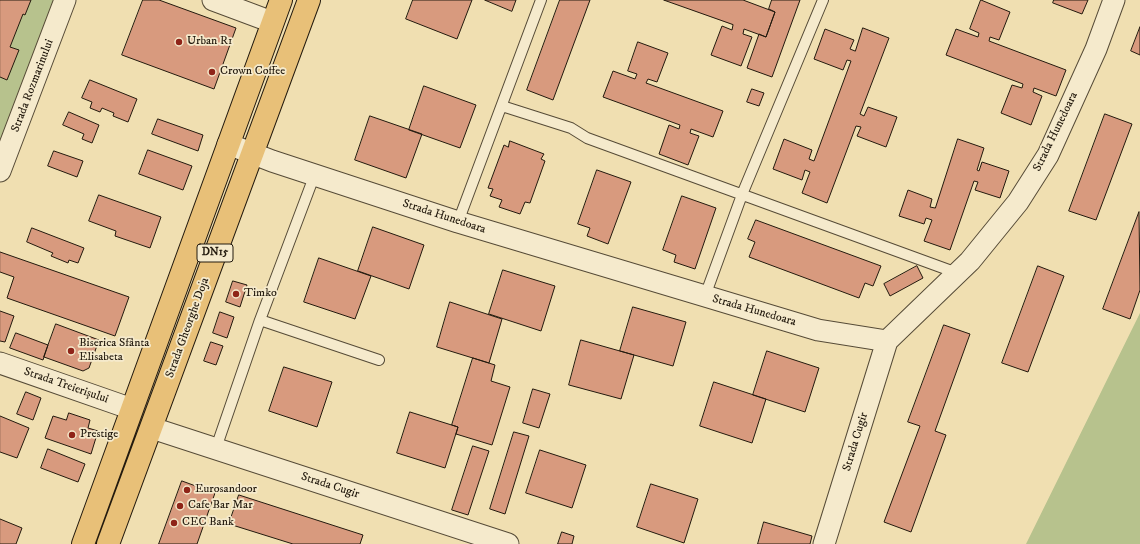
<!DOCTYPE html>
<html>
<head>
<meta charset="utf-8">
<style>
	body { margin:0 }
	canvas { display:block; background:#f0dfb1 }
</style>
</head>
<body>
<canvas width="1140" height="544"></canvas>
<script>
const g = document.querySelector('canvas').getContext('2d');
g.lineJoin = 'round';
function paint(path, color) { g.fillStyle = color; g.fill(path, 'evenodd'); }
function trace(path, color, width, dash) { g.strokeStyle = color; g.lineWidth = width; g.lineCap = dash ? 'butt' : 'round'; g.setLineDash(dash || []); g.stroke(path); }
function write(font, color, halo, rows, align = 'center') {
  g.font = font + ' "IM FELL DW Pica",serif'; g.lineWidth = 3.5; g.setLineDash([]); g.textBaseline = 'middle'; g.strokeStyle = halo; g.fillStyle = color; for (const [text, x, y, turn = 0] of rows) {
    g.save(); g.translate(x, y); g.rotate((+turn || 0) * Math.PI / 180); g.textAlign = isNaN(turn) ? turn : align; if (halo) g.strokeText(text, 0, 0); g.fillText(text, 0, 0); g.restore();
  }
}
paint(new Path2D(`
	M0,0H56L0,149Z
	M1140,313V544H1026Z`), '#b7c28d');
const building = new Path2D(`
	M0,0H31L25,15L23,14L10,47L19,50L7,80L0,77Z
	M143,0H159L236,28L214,89L122,55Z
	M413,0H472L457,39L406,19Z
	M485,0H516L512,11Z
	M560,0H590L553,100L527,90Z
	M664,0H743L775,12L766,37L744,29L743,34L752,37L741,66L711,55L722,26L732,30L733,25Z
	M772,0H800L772,77L747,68L759,34L766,37L775,12L769,9Z
	M981,0L1010,12L999,40L990,37L989,41L1066,70L1056,96L1034,88L1033,92L1042,96L1031,125L1001,113L1012,85L1022,88L1023,84L946,55L956,29L978,37L979,33L970,29Z
	M1054,0H1088L1082,14L1053,3Z
	M1140,27V55L1131,51Z
	M863,28L889,38L860,114L864,116L868,107L897,117L886,147L857,136L861,127L856,126L827,203L802,193L810,172L805,170L802,180L773,169L784,139L812,150L809,159L814,161L851,61L847,60L843,70L814,59L825,29L854,40L850,49L855,51Z
	M638,42L668,53L657,82L648,79L646,83L723,111L713,137L691,129L690,133L699,136L688,165L659,154L669,125L679,129L680,125L603,97L613,71L635,79L637,74L628,71Z
	M90,80L137,99L128,122L113,116L114,113L102,108L100,112L90,108L92,102L82,98Z
	M424,86L476,105L460,148L409,130Z
	M752,89L764,93L759,106L747,102Z
	M69,112L99,125L92,143L82,139L84,134L63,125Z
	M1105,114L1132,124L1096,220L1069,211Z
	M370,116L422,134L406,178L355,160Z
	M158,119L203,135L198,151L152,134Z
	M958,139L984,148L977,170L979,171L982,162L1009,171L1000,198L975,190L978,182L974,181L950,250L924,241L932,220L926,218L924,224L899,216L908,190L932,199L930,207L935,208Z
	M510,141L544,154L541,159L545,161L530,203L525,202L520,214L499,207L502,200L490,196L493,189L488,188L504,145L508,147Z
	M148,150L192,166L183,190L139,174Z
	M54,151L83,161L77,177L48,166Z
	M597,170L631,182L608,244L587,236L590,228L578,224Z
	M99,195L161,217L150,248L115,236L116,231L89,221Z
	M682,196L716,208L695,269L674,262L676,255L663,250Z
	M1139,212L1140,290L1130,319L1103,309Z
	M756,220L881,266L873,286L865,283L859,298L749,257L755,242L748,239Z
	M373,227L424,245L409,289L358,271Z
	M32,228L84,248L78,263L69,260L68,263L51,256L53,253L27,242Z
	M0,252L129,297L115,336L7,298L14,277L0,272Z
	M319,258L371,276L355,319L304,302Z
	M917,266L923,278L890,296L884,284Z
	M1038,266L1064,276L1028,372L1002,363Z
	M503,270L555,286L541,331L489,314Z
	M233,281L247,285L240,307L226,302Z
	M450,302L502,319L489,363L437,347Z
	M633,307L686,322L673,366L620,351Z
	M0,311L14,316L5,342L0,341Z
	M220,312L234,317L227,338L213,333Z
	M56,324L99,340L89,368L83,371L44,357Z
	M944,325L970,334L935,431L946,435L911,532L884,522L920,426L908,422Z
	M16,333L48,345L43,360L10,348Z
	M581,340L634,355L621,399L569,385Z
	M211,342L223,346L216,365L204,361Z
	M767,351L819,368L805,412L753,395Z
	M473,358L495,365L491,381L510,387L492,445L456,434L458,427L452,425Z
	M284,367L332,382L317,427L269,411Z
	M714,382L766,399L752,443L700,426Z
	M533,389L550,394L539,428L523,423Z
	M26,392L41,398L33,420L17,414Z
	M410,412L458,427L445,468L397,453Z
	M69,413L90,420L88,428L98,431L91,454L45,438L53,416L66,420Z
	M0,416L29,428L17,458L0,452Z
	M514,432L529,436L505,514L490,509Z
	M473,446L489,451L468,515L452,510Z
	M48,449L85,464L78,482L41,468Z
	M540,450L586,465L572,508L526,493Z
	M182,481L215,493L197,544H159Z
	M651,484L698,499L684,543L637,527Z
	M239,495L363,535L360,544H293L229,524Z
	M0,519L22,528L16,544H0Z
	M764,522L812,536L810,544H758Z
	M562,532L574,536L572,544H558Z`);
paint(building, '#d89a7e');
trace(building, '#231a0e', 1);
const lane = new Path2D(`
	M502,106L571,128L587,138L957,273
	M458,222L541,0
	M705,296L743,192L823,0
	M260,320L315,174
	M216,448L260,320L379,360`);
const street = new Path2D(`
	M213,0L272,22
	M228,144L272,161L458,222L705,296L818,330L887,341
	M0,171L65,0
	M0,363L132,409
	M152,428L508,544
	M824,544L887,341L970,261L1018,202L1048,155L1096,49L1114,0`);
const primary = new Path2D(`
	M83,544L281,0
	M108,544L309,0`);
trace(lane, '#564b37', 12);
trace(street, '#564b37', 23);
trace(primary, '#231a0e', 24);
trace(lane, '#f5eacc', 10);
trace(street, '#f5eacc', 21);
trace(primary, '#e8c078', 22);
for (const [x, y, r, color] of [
	[179,42,4,"#8f2418"],
	[212,72,4,"#8f2418"],
	[236,294,4,"#8f2418"],
	[71,351,4,"#8f2418"],
	[72,435,4,"#8f2418"],
	[187,490,4,"#8f2418"],
	[180,506,4,"#8f2418"],
	[174,523,4,"#8f2418"]
]) { const dot = new Path2D(); dot.arc(x, y, r, 0, 2 * Math.PI); g.fillStyle = color; g.fill(dot); trace(dot, '#f5eacc', 1.5); }
for (const [x, y, w] of [
	[215,253,36]
]) { const box = new Path2D(); box.roundRect(x - w / 2, y - 9, w, 18, 3); g.fillStyle = '#f5eacc'; g.fill(box); trace(box, '#231a0e', 1); }
write('bold 11px', '#231a0e', null, [
	["DN15",215,253]
]);
write('12px', '#231a0e', '#f5eacc', [
	["Urban R1",187,42],
	["Crown Coffee",220,72],
	["Timko",244,294],
	["Biserica Sfânta",79,344],
	["Elisabeta",79,358],
	["Prestige",80,435],
	["Eurosandoor",195,490],
	["Cafe Bar Mar",188,506],
	["CEC Bank",182,523]
], 'left');
write('12px', '#231a0e', '#f5eacc', [
	["Strada Rozmarinului",33,86,-69],
	["Strada Hunedoara",1056,132,-64],
	["Strada Hunedoara",444,217,18],
	["Strada Hunedoara",754,311,16],
	["Strada Gheorghe Doja",188,328,-70],
	["Strada Treierișului",66,386,19],
	["Strada Cugir",856,442,-73],
	["Strada Cugir",330,486,18]
]);
</script>
</body>
</html>
